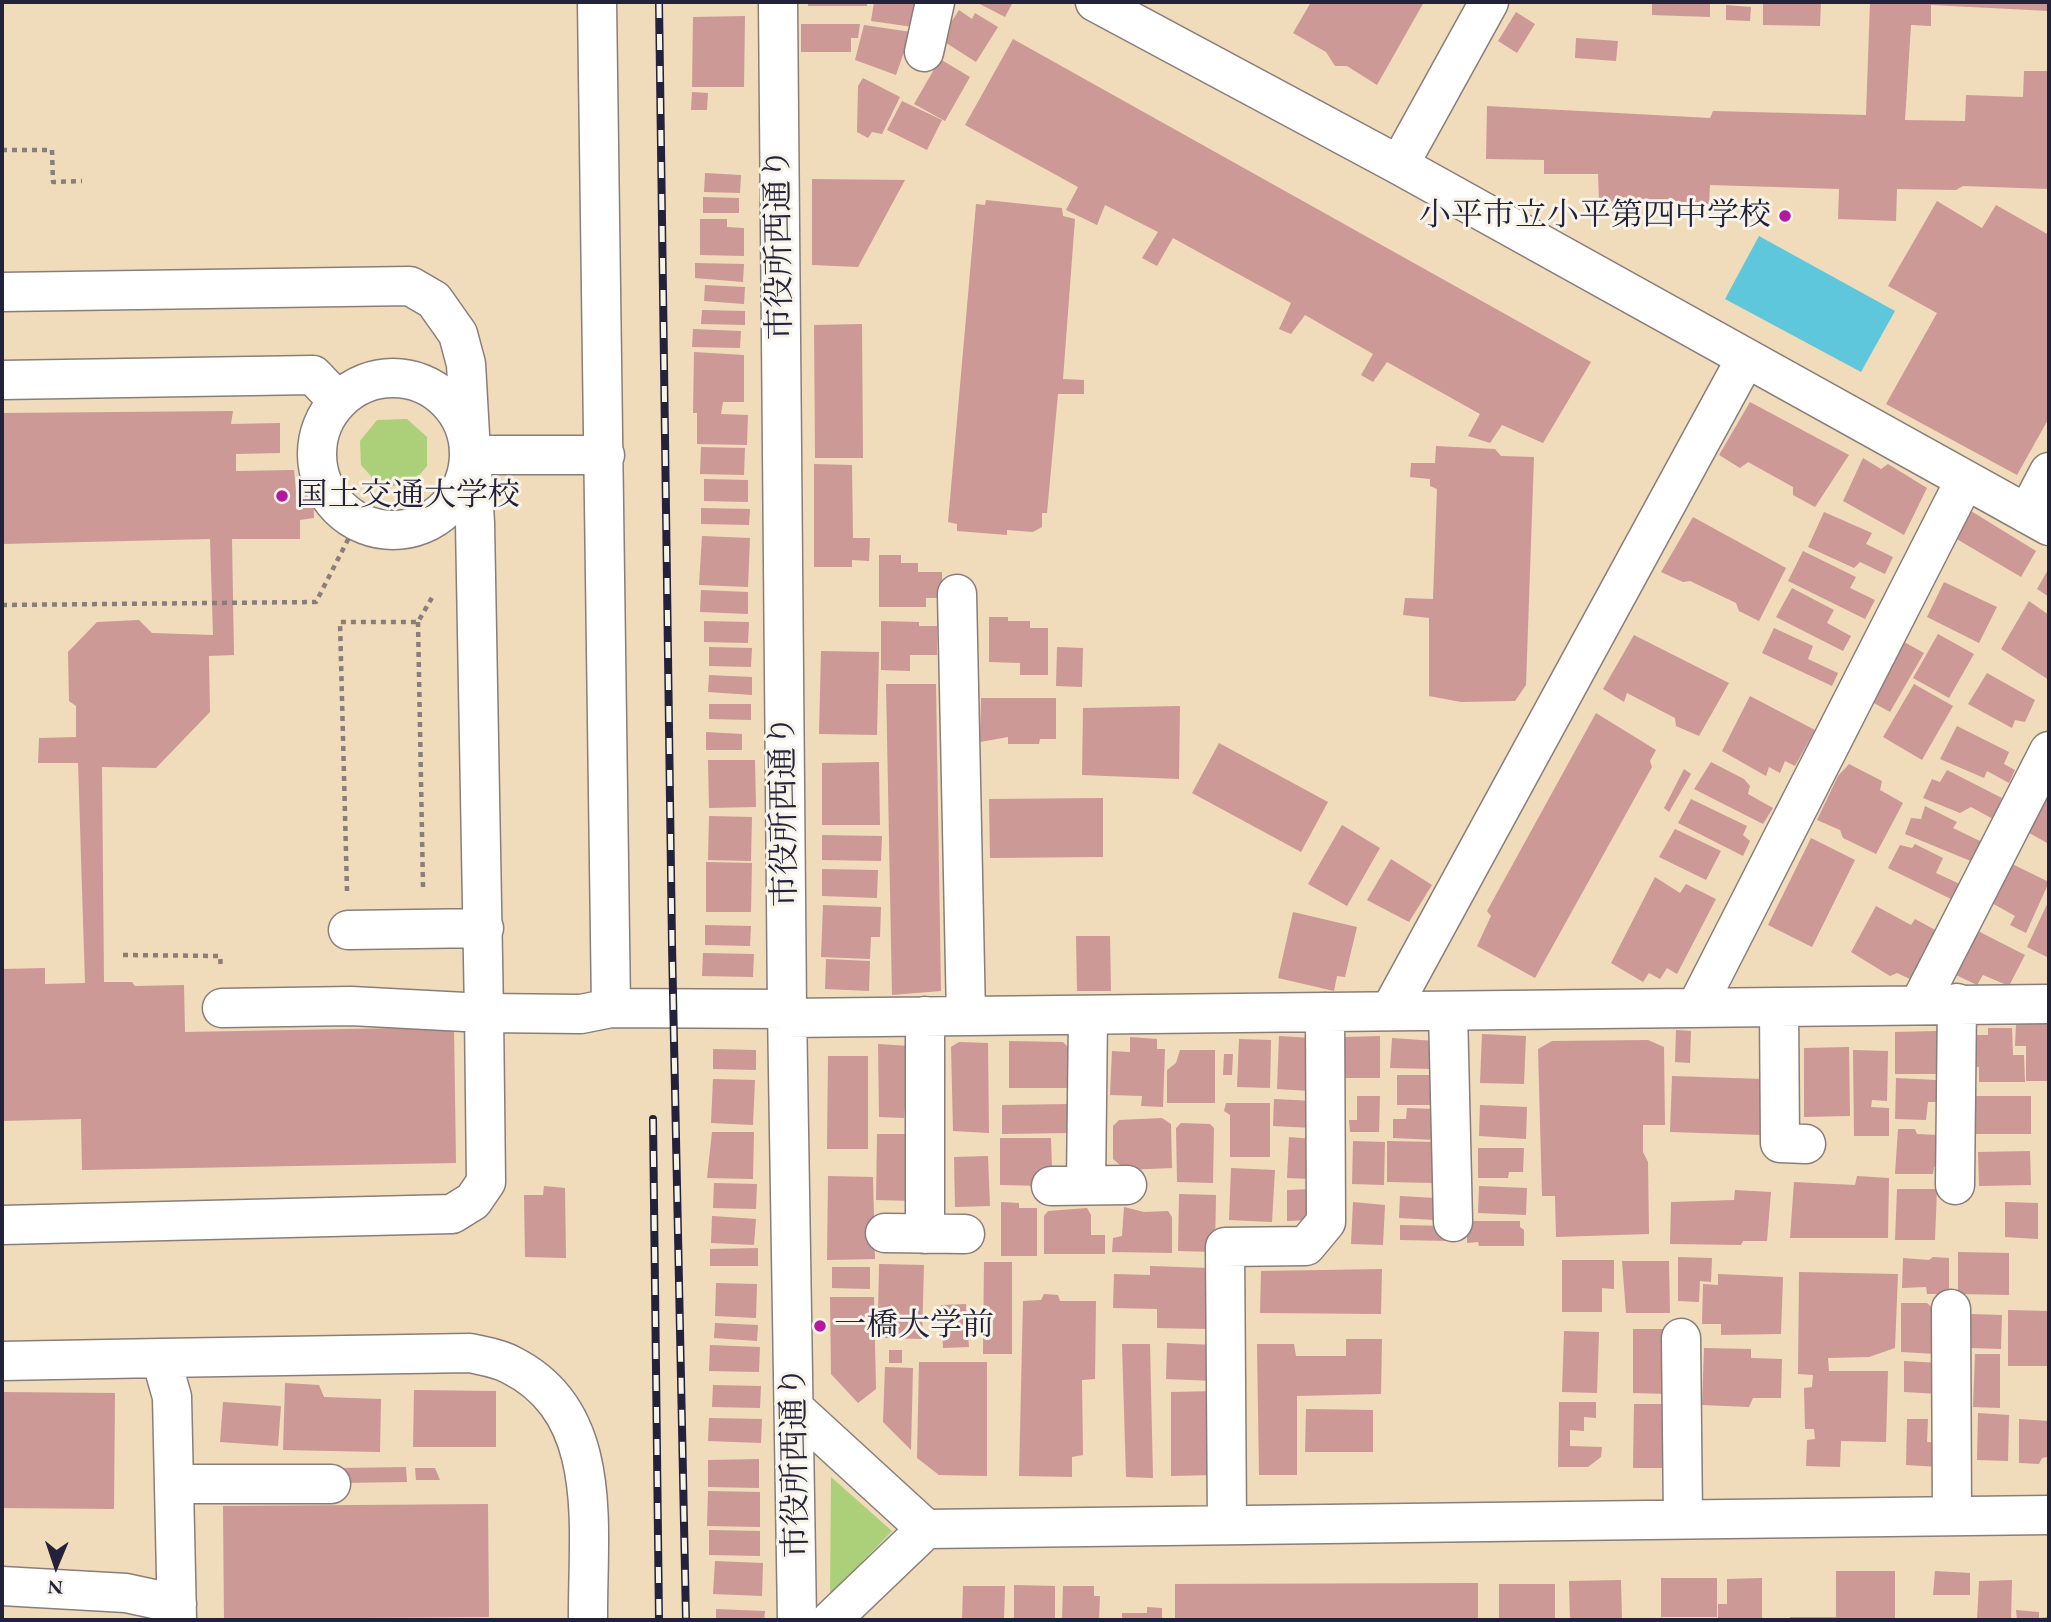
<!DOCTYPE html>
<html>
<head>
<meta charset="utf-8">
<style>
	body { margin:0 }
	#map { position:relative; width:2051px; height:1622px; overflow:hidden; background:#f0dbba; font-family:"EB Garamond",serif }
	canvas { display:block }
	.frame { position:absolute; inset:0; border:4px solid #22223b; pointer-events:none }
	.north { position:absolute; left:21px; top:1531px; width:70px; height:70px; -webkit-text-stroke:5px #f7f3e8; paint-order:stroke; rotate:182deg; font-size:19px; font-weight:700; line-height:28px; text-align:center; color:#22223b }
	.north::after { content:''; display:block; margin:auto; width:24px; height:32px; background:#22223b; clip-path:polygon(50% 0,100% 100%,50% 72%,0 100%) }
</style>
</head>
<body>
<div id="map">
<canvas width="2051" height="1622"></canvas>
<div class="frame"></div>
<div class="north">N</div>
</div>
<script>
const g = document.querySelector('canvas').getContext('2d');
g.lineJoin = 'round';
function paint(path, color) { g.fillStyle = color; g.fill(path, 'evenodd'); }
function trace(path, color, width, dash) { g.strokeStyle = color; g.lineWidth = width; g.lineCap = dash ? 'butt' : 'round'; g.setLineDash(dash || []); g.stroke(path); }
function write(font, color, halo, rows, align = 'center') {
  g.font = font + ' "EB Garamond","Noto Serif JP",serif'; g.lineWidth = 6; g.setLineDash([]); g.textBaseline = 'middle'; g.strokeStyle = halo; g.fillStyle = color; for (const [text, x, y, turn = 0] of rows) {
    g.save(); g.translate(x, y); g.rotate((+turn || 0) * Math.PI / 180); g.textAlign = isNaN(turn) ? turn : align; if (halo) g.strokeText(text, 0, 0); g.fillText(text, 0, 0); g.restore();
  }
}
paint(new Path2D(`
	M407,419L427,437V466L410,486H380L361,465L360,441L377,420Z
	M831,1477L892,1531L830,1595Z`), '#acd07a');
paint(new Path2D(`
	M1759,236L1895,311L1861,372L1725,299Z`), '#5fc7dc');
paint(new Path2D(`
	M808,2H867V6H808Z
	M874,2H916L913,27L871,21Z
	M976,2H1013L1005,17Z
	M1311,2H1424L1377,85L1347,66H1335L1326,52L1293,33Z
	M1652,2H1710V17L1652,15Z
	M1763,2H1821L1820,26L1763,25Z
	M1870,2H2049V11L1931,5V26L1911,25L1905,120L1965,121L1966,95L2023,97L2024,71H2049V189L1963,186L1956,190L1897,189L1896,221L1838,219L1839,189L1710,185L1709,204L1599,201L1598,174H1544V160L1486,159L1487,106L1710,118L1713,111L1866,115Z
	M1726,5L1751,7L1750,21L1726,20Z
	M959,10L972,19L975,13L998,27L976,62L940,39Z
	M1516,12L1535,24L1517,53L1498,41Z
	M745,16L744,87H692L693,17Z
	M801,24H860L858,38H851V52H801Z
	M864,25L911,32L896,75L855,60Z
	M1576,38L1618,41L1616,61L1575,58Z
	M1013,39L1591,362L1543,443L1502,425L1490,443L1468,436L1480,414L1387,362L1373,382L1361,375L1373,354L1305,315L1291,334L1279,329L1291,303L1173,238L1157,266L1142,258L1158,232L1105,205L1097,225L1066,210L1078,187L965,125Z
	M940,59L970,77L945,121L914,104Z
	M863,78L900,97L882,134L872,132L868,138L857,132L858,86Z
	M692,92L708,93L707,110H691Z
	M902,101L942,120L927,150L887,130Z
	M705,173L741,175L740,193L704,192Z
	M812,179L905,180L858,267L812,265Z
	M703,197L739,198V213H703Z
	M986,200L1062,208L1063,216L1075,219L1063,379L1084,380V394H1058L1047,513H1042V527L1033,532L1007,530V535L957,531V524L948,522L976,204L985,205Z
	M1937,201L1982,228L1996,205L2049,235V418L2017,475L1886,404L1937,313L1888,286Z
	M700,219H727V227L744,228V256L700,255Z
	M695,263L744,264L743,282L695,278Z
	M705,285L745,287L744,304L704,301Z
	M702,310L745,311V325L701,324Z
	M862,324L863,458H815L814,325Z
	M693,329L741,331L740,348L692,347Z
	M694,352L744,355V402H723L721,414L748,415L747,445L697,444V413H693Z
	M1750,402L1849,455L1815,507L1793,495V487L1748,462L1740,468L1719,455Z
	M233,411L231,424L280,423V453L236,454V471L294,470L296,491L313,486L314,518L300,520V539H232L234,655L209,656L210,712L156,768L102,767L104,982H132L135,986L184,985L185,1032L454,1027L456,1163L82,1170L81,1119L2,1121V969L45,968V984L85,983L78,763H38L39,738L76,737V706L69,701L68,652L97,622L139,620L152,633L213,635L210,539L2,544V413Z
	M1436,446L1495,449L1501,456L1534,457L1526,685L1515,701L1461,702L1429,696V618L1403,615L1405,598L1433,599L1437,489L1430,486V479L1410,477L1411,463H1435Z
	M701,447L745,448L744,475L700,474Z
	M1863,458L1881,469L1888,464L1927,488L1904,535L1843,501Z
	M814,464L852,465L853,538H870L869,561L852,560V567H814Z
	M704,479L748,480V502L704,501Z
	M701,508L750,509L749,525L701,524Z
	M1971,511L2036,551L2021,577L1955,538Z
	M1824,512L1872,533L1866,544L1893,557L1885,574L1860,562L1854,568L1808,547Z
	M1693,517L1786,568L1759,621L1739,611L1736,603L1690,581L1683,582L1661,572Z
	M702,536L750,538L748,587L699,585Z
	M1803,551L1856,577L1850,588L1875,600L1865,619L1788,581Z
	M879,555H901V563H918V572H942V594H937V598H926V607H879Z
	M2049,568V597L2037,589Z
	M1944,582L1997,607L1979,643L1927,617Z
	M1792,588L1834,610L1827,623L1851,636L1843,651L1776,617Z
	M701,590L748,592V614L700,612Z
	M2029,601L2049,615V680L2001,649Z
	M989,617H1008V621H1030V628H1048V675H1020V663L989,662Z
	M704,621L749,622L748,643L704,642Z
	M881,621L919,622V626H937V655H910V671L881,670Z
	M1774,628L1813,646L1808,659L1838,673L1832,686L1762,653Z
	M1938,634L1974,654L1949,698L1913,678Z
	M1634,635L1729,683L1699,736L1676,726L1675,718L1627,693L1624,702L1603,689Z
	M1897,638L1924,653L1890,712L1863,697Z
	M709,647L752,648L751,667L709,666Z
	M1057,647L1083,648L1082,687L1056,686Z
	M821,651L879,652L877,735L819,734Z
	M1987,673L2035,700L2025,722L2015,720L2012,728L1968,704Z
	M709,675L752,677V695L708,692Z
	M886,684H936L941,991L892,995Z
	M1914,684L1953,706L1922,760L1883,737Z
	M1750,696L1815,730L1795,766L1785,761L1780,773L1769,767L1766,776L1722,751Z
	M981,698H1056V739H1040L1039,744H1008V737L980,742Z
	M709,704H751V720L709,719Z
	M1180,706L1179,779L1082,775L1083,708Z
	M1596,713L1656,750L1650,761L1652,767L1535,978L1477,946L1491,916L1487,911Z
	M1957,726L2009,752L2004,764L2015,770L2009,783L1987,771L1984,778L1940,759Z
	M706,732L742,734V750H706Z
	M1219,743L1328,802L1301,852L1192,793Z
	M708,760H755L756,807L709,808Z
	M879,762L880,825H822V763Z
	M1711,762L1744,779L1750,786L1748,794L1773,808L1763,824L1694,789Z
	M1849,764L1882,781L1880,790L1903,803L1876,854L1843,838L1840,830L1817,820L1838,776Z
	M1684,769L1691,774L1669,812L1664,808Z
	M1947,770L2002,798L1993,819L1971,807L1960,813L1923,798L1932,779L1940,782Z
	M2049,792V844L2022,829Z
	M1103,798V857L990,858L989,799Z
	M1691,799L1747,826L1743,835L1750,841L1743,856L1678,823Z
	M1925,806L1957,822L1953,828L1982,842L1973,862L1905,834L1911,818L1921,819Z
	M709,816L752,817L751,861L708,860Z
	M1342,825L1380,848L1347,906L1308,884Z
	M1675,829L1721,851L1706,880L1659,857Z
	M822,835L882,836L881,861L822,860Z
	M1811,838L1855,860L1812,947L1768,925Z
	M1915,844L1943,858L1936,873L1962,885L1955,901L1888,868L1900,845L1912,848Z
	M1391,859L1432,885L1409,922L1367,900Z
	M706,862L752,863L751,912H706Z
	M2010,863L2049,882L2026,933L2010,925L2015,916L1990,902Z
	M822,869L878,870L877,898L822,896Z
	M1655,877L1680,893L1686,884L1716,899L1677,974L1667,968L1660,979L1649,973L1643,982L1611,963Z
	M2049,900V958L2027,947Z
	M823,905L881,907L880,937H871L870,959L821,957Z
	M1876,906L1911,925L1915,919L1939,932L1910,979L1897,973L1890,976L1851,952Z
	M1293,912L1357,927L1345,977L1337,976L1334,991L1278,978Z
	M705,925L751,926L750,946L705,945Z
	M1978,931L2025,955L2009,986L1983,975L1977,985L1956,975Z
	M1076,936H1110L1111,991H1077Z
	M703,953L754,954L753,977L702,976Z
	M826,959L870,961L869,991L825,989Z
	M2016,1024H2049V1081H2026V1046H2015Z
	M1988,1028H2012L2013,1055H2024L2025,1082H1979V1067H1973V1035H1988Z
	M1676,1030L1691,1031L1690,1063L1675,1062Z
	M1937,1031L1942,1041V1074H1895V1032Z
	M1482,1034L1526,1036L1524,1084L1480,1083Z
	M1279,1036L1312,1038L1310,1091L1277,1089Z
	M1380,1036V1078H1345V1037Z
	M1130,1037L1157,1039V1049H1165L1163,1107L1141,1106L1142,1096L1110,1095L1112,1051L1130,1052Z
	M1392,1038L1435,1041L1434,1069L1390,1068Z
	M1239,1039L1271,1040L1270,1088L1237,1087Z
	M1648,1040L1664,1047L1665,1125H1643V1152L1648,1162L1649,1234L1556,1237L1555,1196H1542L1538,1049L1552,1041Z
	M1009,1041L1063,1042L1073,1052L1072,1088H1009Z
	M959,1042L988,1043L989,1133L953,1131L951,1047Z
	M878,1044L910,1046L904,1118L879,1117Z
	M1849,1047L1850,1116L1804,1117V1048Z
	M713,1049L756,1050V1070L713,1069Z
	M1180,1050H1215V1103H1167V1070L1176,1063Z
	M1853,1050L1888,1051L1887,1101L1872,1100L1871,1107L1889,1108V1136H1854Z
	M1224,1054H1233L1232,1075H1223Z
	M828,1056H868V1149H827Z
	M1397,1075H1444L1434,1105H1397Z
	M1672,1076L1763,1079L1762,1135L1670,1132Z
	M1896,1078L1936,1080V1102H1928L1926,1120L1895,1119Z
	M713,1079L755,1080L753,1125L711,1123Z
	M1357,1096H1380L1379,1132H1350L1349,1120H1357Z
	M1975,1096H2031V1134H1975Z
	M1274,1099L1314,1101L1313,1128L1273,1126Z
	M1226,1103H1270V1157H1230V1115L1224,1111Z
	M1069,1104V1133L1002,1134V1105Z
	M1480,1105L1527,1107L1526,1139L1479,1136Z
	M1407,1108L1437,1109L1436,1140L1393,1138V1119H1406Z
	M1162,1118L1171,1124L1172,1168L1126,1170L1113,1159V1126L1119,1120Z
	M1181,1123L1210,1124L1214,1128L1213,1183L1177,1182L1176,1128Z
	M1898,1129H1915L1917,1134L1938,1135L1943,1165L1934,1167L1933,1174H1895Z
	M712,1132H754L753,1179L707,1178Z
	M877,1134H912L913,1201L876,1200Z
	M1289,1137L1313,1139L1311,1179L1287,1178Z
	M1000,1138H1051L1052,1168H1043V1186L1000,1185Z
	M1353,1141L1385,1142L1384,1185L1352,1184Z
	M1387,1141L1435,1142L1434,1183L1387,1182Z
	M1478,1148H1524L1523,1172H1509L1508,1178H1478Z
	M2030,1151L2031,1185L1979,1186L1978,1152Z
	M988,1156L990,1206L955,1207L954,1157Z
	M1231,1168L1275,1170L1272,1222L1229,1220Z
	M828,1176L873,1177L875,1259L827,1260Z
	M1857,1176L1889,1178L1888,1238H1790L1794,1182L1855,1185Z
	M714,1183L757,1184L756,1209L713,1208Z
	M544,1186L565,1188L566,1258L525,1257L524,1195H543Z
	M1479,1186L1527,1188L1526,1215L1478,1213Z
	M1313,1189V1220L1287,1221V1190Z
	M1897,1189H1937L1935,1240H1895Z
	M1735,1190L1771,1192L1767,1241H1743L1741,1245L1670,1244L1671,1202L1734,1200Z
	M1179,1194L1216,1195L1215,1252L1178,1251Z
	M1400,1196L1436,1198L1435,1220L1399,1218Z
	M1001,1202L1019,1203V1208H1037V1256H1001Z
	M1353,1202L1385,1205L1383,1245L1351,1244Z
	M2005,1202L2038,1203V1239L2005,1237Z
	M1124,1207L1144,1212L1168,1211L1172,1217V1253L1112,1252L1113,1238L1122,1236Z
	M1087,1208L1091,1215V1235H1105V1254H1044V1216L1048,1211Z
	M712,1216L756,1219L754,1245L711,1243Z
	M1467,1221H1520V1227L1524,1230V1246H1479L1478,1242L1467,1243Z
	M1400,1225L1449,1226L1450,1241L1400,1240Z
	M758,1248V1266H710V1249Z
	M1958,1252L2009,1253V1295L1958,1294Z
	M1678,1257L1712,1258L1711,1282L1700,1281L1699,1302L1678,1301Z
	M1933,1257L1949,1258V1294H1927L1926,1287L1902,1288L1903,1258L1929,1260Z
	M1562,1260H1614V1289L1602,1288V1312H1562Z
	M1622,1261H1669L1670,1313H1626Z
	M984,1262H1012V1354H983Z
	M879,1264L924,1265L922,1339L885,1338L886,1315H878Z
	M1150,1266L1210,1268L1209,1329L1157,1328V1309L1113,1308L1114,1274L1150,1275Z
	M832,1267H870V1289L832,1288Z
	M1382,1269L1381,1314L1260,1313L1261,1271Z
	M1799,1272L1898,1274L1895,1348L1869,1357L1828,1358L1829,1371H1888L1886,1442L1841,1441L1840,1467L1806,1466L1807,1440L1815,1439L1814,1429H1805L1804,1388L1812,1387L1813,1375L1798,1374Z
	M1718,1274L1783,1277L1781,1334L1721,1335V1324H1702L1703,1284L1718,1285Z
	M716,1283L757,1284L756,1318L715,1316Z
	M1044,1294L1058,1295L1060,1301H1096L1095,1379L1082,1380L1083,1455L1072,1457V1477L1019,1476L1023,1301L1041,1300Z
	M830,1297H874L876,1389L858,1403L831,1374Z
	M1901,1303H1927L1937,1312L1936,1354L1901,1352Z
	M966,1304L969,1347L943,1348L941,1305Z
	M2008,1310L2049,1311V1366H2008Z
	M1971,1314L2002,1315L2001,1349L1970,1348Z
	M715,1323L758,1325L757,1341L714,1338Z
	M1633,1329H1668V1394L1633,1393Z
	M1564,1331L1599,1332L1597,1393L1562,1392Z
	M1346,1339H1382L1381,1394L1297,1396V1475H1259L1257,1344H1294L1296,1356H1346Z
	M1167,1343L1215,1345L1213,1381L1166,1379Z
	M1122,1344H1150L1153,1478L1126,1477Z
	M710,1345L760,1347L759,1372L709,1371Z
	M1704,1348L1751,1349V1358L1782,1359L1781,1398H1753L1749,1407L1702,1405Z
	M889,1350H902V1363H889Z
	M1975,1354H2000V1408L1973,1407Z
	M1904,1361L1940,1363L1939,1394L1904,1392Z
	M919,1362H987V1476L939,1475L917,1458Z
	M885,1367L913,1368L911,1450L883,1422Z
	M285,1383L319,1385L324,1397L381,1399L380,1452L283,1450Z
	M713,1385L761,1386L760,1408L712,1407Z
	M414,1390L496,1391V1447H413Z
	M1217,1391L1216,1475L1171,1476V1392Z
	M2,1392L115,1393L114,1509L2,1508Z
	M223,1402L281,1406L278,1446L220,1442Z
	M1559,1402H1596V1418L1584,1417V1431L1570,1430V1446L1602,1447L1601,1457L1588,1467H1558Z
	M1634,1404H1669V1468H1633Z
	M1306,1409L1373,1410V1452H1305Z
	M1978,1413L2009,1415L2008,1461L1977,1460Z
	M709,1418L762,1419L761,1443L708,1441Z
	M1907,1419H1928L1927,1442L1940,1443L1939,1467L1906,1465Z
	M2019,1419L2049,1421L2048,1457L2042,1458L2039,1464L2019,1463Z
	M759,1459V1488L708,1487V1460Z
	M406,1467L407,1482L340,1483V1468Z
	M415,1468H435L440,1480H416Z
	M708,1491L760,1492V1527L707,1526Z
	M488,1504L489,1617L224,1619L223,1506Z
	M709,1530L760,1531V1556L709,1555Z
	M715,1561L763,1563L762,1596L713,1594Z
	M1836,1571H1895V1620H1790V1617H1836Z
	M1935,1571L1970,1573V1595H1933Z
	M1661,1578H1717V1617H1661Z
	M1762,1578V1620H1718V1604H1727V1579Z
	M1621,1580L1622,1620H1570L1569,1581Z
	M2012,1580L2011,1620H1977L1979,1581Z
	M1478,1583V1620H1175V1584Z
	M1499,1584H1555V1620H1499Z
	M1014,1585L1055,1586V1620H1014Z
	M963,1586H1005L1004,1620H962Z
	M1063,1586H1094V1596H1100L1099,1620H1062Z
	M1147,1607L1162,1608V1620H1122V1613H1147Z
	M716,1609L765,1611L764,1620H716Z
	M2016,1610L2039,1612V1618L2049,1617V1620H2017Z`), '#cc9996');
const minor = new Path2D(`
	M597,2L611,1008L787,1009
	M778,2L787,1009L797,1620
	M1095,2L1399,165L2049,526
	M924,52L935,2
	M1399,165L1489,2
	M2,292L410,286L434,300L458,334L466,364L475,523L484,1013L351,1006L222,1008
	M317 454a76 76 0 1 1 152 0a76 76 0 1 1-152 0Z
	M2,380L313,375L337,400
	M469,455H605
	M2027,514L2049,472
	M957,594L966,1016
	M348,930L484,928
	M1920,1003L2049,751
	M1779,1007L1780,1143L1806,1144
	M1696,1008L1965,480
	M1390,1011L1746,358
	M1448,1011L1453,1222
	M925,1016V1234
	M788,1018L2049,1004
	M1086,1185L1088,1015
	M1955,1185L1957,1003
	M1051,1186L1127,1185
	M2,1225L452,1214L473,1201L486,1182L484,1013L581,1014L611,1008
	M885,1233L965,1234
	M1951,1309L1952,1516
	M1681,1338L1683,1519
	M161,1358L470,1353C483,1356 499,1358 511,1365C607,1413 587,1530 588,1620
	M2,1361L161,1358L172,1397L177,1620
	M795,1409L926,1529L831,1620
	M174,1484H331
	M1227,1525L1225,1247L1306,1246L1326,1222L1325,1012
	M926,1529L2049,1515
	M2,1586L126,1593L177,1604`);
trace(minor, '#897e7a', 41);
trace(new Path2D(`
	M2,150H52L53,182L82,181
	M2,605L316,602L357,522
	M418,622L423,887
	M347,891L340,622H418L434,594
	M123,955L220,956L221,969`), '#897e7a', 4.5, [5, 5]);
trace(minor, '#fff', 38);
const rail = new Path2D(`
	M659,2L672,945L686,1620
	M653,1119L659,1620`);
trace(rail, '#22223b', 8);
trace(rail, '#f7f3e8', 5, [16]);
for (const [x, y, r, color] of [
	[1785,216,7,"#b5179e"],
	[282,496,7,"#b5179e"],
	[820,1326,7,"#b5179e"]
]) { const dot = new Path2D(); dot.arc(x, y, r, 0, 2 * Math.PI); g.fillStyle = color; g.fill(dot); trace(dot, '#f7f3e8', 2.5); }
write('32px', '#22223b', '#f7f3e8', [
	["小平市立小平第四中学校",1771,216,"right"],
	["国土交通大学校",296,496],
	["一橋大学前",834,1326]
], 'left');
write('32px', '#22223b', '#f7f3e8', [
	["市役所西通り",780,244,-91],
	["市役所西通り",785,811,-91],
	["市役所西通り",796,1462,-91]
]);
</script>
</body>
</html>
